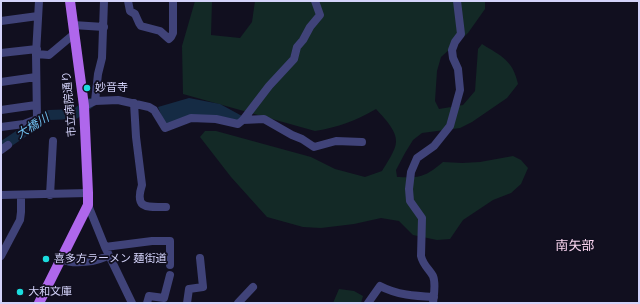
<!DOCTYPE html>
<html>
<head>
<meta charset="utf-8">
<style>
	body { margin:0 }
	#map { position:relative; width:640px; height:304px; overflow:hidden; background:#110f1f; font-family:"Roboto Condensed",sans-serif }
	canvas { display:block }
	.frame { position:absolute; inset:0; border:2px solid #d4d3fa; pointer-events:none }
</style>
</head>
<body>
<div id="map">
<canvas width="640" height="304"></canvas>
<div class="frame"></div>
</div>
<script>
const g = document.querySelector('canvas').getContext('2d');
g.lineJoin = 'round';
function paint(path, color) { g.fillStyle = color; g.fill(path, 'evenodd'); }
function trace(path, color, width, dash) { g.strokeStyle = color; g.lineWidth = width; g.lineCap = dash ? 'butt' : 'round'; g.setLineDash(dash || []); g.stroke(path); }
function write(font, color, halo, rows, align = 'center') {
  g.font = font + ' "Roboto Condensed","Noto Sans JP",sans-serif'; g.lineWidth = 3.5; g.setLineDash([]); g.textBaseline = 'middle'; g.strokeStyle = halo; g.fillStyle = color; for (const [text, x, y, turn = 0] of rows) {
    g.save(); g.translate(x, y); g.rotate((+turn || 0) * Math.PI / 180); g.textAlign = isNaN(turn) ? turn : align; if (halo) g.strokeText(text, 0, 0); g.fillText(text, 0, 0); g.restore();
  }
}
paint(new Path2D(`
	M195,1H212L211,35L240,38L252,22L255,1H485V9L468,33L441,57L437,71L435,101L439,109L463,105L475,91L478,49L482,44C501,56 513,60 518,84L507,98L472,122L460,128L422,133L413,140L405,153L396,170L397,177C421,178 425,177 443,162L462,163L480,162L513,156L521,160L528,168L521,184L511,193L493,200L463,220L450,239L437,240L413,235L399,221L381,218L354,224L321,228L303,227L267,217L231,177L200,137L205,131H216L311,157L335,169L365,177L382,171C386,164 396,150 396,142C397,130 383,117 376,109C355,121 339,127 315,131L183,94L182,46Z
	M339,289L354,291L363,296L361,303H333Z`), '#132926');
paint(new Path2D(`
	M189,98L220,104L242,116L238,122L191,117L166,127L158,107Z`), '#152b44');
trace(new Path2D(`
	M1,147L49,115L75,114L90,103`), '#152b44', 10);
trace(new Path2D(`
	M128,1L130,11L135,14L139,23L141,26L160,31L169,39L171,37L173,33V1
	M1,21L38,16
	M73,25L104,27
	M1,53L37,49
	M36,54L49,55L74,34
	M1,82L36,77
	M95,101L98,74L102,58L104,1
	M134,103L136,137L142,185C134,210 148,207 166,207
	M84,106L95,101L118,100L149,107L154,110L165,128L191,118L216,119L238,124L243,120L269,86L294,59L297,47L303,40L310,27L320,15L315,1
	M1,110L36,105
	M243,120L264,119L292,135L302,139L314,147L336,141L362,142
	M1,127L24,124L37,119L36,54L39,1
	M1,150L8,145
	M1,195L88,193
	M50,195L53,141
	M88,205L105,247L132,303
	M105,247L152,241H170V265
	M1,256L20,220L21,212V195
	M61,259C74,265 97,262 109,255
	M147,303L149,296L164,298L170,275
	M187,303L189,289L203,287L200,258
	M238,303L253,287
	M368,303L380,286C397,295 415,296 434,297
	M433,303C434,295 436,283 433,276C429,269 423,265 421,256L422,218L410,201L409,189L411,172L417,158L434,146L450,126L460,90L458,69L453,58L452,50L455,42L461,34L457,1`), '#404379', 8);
trace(new Path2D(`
	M39,303L88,205V193L84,106L70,1`), '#af67ec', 10);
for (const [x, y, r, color] of [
	[87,88,4,"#1bdcde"],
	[46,259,4,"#1bdcde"],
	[20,292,4,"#1bdcde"]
]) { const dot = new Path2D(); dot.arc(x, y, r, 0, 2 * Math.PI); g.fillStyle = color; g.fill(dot); trace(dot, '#110f1f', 1.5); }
write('11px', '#d4d3fa', '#110f1f', [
	["妙音寺",95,88],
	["喜多方ラーメン 麺街道",54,259],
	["大和文庫",28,292]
], 'left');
write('11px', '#d4d3fa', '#110f1f', [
	["市立病院通り",70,104,-95]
]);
write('italic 12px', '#6ebeed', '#110f1f', [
	["大橋川",33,127,-32]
]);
write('13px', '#fad5f0', '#110f1f', [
	["南矢部",575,247]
]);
</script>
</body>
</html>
